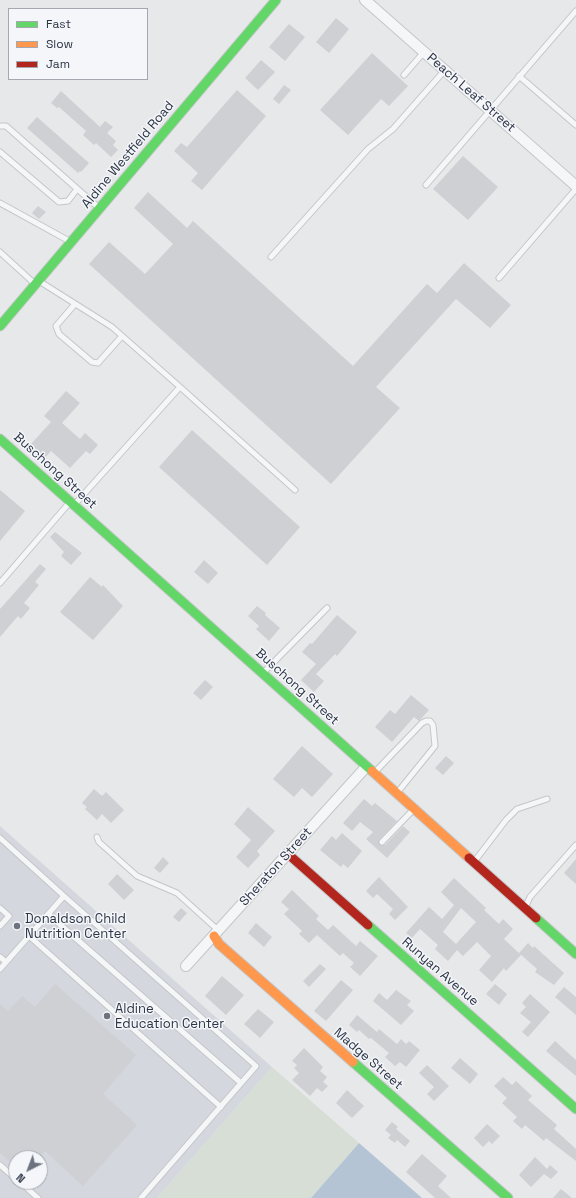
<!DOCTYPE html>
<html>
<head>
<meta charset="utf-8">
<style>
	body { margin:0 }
	#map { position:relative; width:576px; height:1198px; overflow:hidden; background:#e6e8ea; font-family:"Space Grotesk",sans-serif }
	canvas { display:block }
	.legend { position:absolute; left:8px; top:8px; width:140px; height:72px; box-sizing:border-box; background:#f4f6f9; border:1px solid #a4a8b1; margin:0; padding:5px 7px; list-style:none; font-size:12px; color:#2b3445 }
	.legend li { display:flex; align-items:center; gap:8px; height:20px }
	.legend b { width:20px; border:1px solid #a4a8b1 }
	.north { position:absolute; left:8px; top:1150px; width:40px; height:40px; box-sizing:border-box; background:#f4f6f9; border:1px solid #a4a8b1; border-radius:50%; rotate:222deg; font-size:11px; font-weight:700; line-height:16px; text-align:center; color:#2b3445 }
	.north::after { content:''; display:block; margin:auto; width:14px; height:18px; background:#6c737f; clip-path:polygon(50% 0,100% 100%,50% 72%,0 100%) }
</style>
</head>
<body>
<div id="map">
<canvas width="576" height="1198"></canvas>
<ul class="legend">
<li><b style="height:5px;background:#63d668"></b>Fast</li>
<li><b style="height:5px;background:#ff974d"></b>Slow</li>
<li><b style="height:5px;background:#b3261e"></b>Jam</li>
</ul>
<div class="north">N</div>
</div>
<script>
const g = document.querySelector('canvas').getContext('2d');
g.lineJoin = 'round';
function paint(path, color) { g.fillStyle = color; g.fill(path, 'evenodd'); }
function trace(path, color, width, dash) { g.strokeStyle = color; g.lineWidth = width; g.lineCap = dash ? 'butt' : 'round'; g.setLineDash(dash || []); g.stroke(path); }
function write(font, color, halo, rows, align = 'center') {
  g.font = font + ' "Space Grotesk",sans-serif'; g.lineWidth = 3; g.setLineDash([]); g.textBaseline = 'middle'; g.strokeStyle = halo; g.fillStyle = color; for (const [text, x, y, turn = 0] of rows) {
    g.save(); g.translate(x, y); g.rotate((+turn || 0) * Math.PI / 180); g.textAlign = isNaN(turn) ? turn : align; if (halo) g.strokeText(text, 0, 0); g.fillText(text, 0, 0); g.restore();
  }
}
paint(new Path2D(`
	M0,826L272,1067L157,1198H0ZM16,1158H40V1182H16Z`), '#d4d7dd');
paint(new Path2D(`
	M272,1067L359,1143L311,1198H157Z`), '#d6ded6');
paint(new Path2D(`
	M359,1143L422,1198H311Z`), '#b4c4d5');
paint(new Path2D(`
	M336,18L349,29L329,53L316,42Z
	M289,24L305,37L285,61L269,47Z
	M372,53L408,86L389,106L381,99L348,135L320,110Z
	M261,60L275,72L258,90L245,78Z
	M284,85L291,90L279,104L273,99Z
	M237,90L266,116L202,190L191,181L198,173L174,151L181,143L187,147Z
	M61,91L100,127L105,121L113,127L107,133L116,141L113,145L118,150L111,157L96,143L94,145L83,135L86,131L59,107L57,108L51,103Z
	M37,117L89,163L81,172L80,171L78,173L27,128Z
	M463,156L498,187L468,220L433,189Z
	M148,192L187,228L193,221L353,366L427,284L437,293L464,263L511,305L490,328L456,299L376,387L400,408L331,484L89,264L109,242L145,274L173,244L134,208Z
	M38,206L46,212L39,219L32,213Z
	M66,391L80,403L62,423L80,439L85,433L98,445L90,454L86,451L70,468L51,451L45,458L31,444L51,422L44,416Z
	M192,430L300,527L267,565L159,467Z
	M0,490L25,511L0,541Z
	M55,532L82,553L71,565L61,556L64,552L50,537Z
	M204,560L218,573L208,584L194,572Z
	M40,564L46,569L35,582L39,585L24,603L30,608L21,619L18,616L0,637V609Z
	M90,577L102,587L103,585L123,606L93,640L60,612Z
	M257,606L266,613L265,615L280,628L269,641L256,629L259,626L248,616Z
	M337,615L357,632L337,656L335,654L316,674L324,681L314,692L301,680L316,664L302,652L310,643L312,644Z
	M205,680L213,687L201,700L193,693Z
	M411,695L429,710L419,721L414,717L392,742L375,727L390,710L395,714Z
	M302,746L333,774L312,797L302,788L294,797L273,779Z
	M446,756L454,763L443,775L435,768Z
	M94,789L102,796L106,792L124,810L111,823L102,814L97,820L85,809L87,807L82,803Z
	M364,799L372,806L375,803L397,821L379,840L380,845H385L403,826L410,832L387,858L366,839L373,832L360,822L352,831L343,823Z
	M248,807L275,831L257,851L260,855L248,868L236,857L251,840L234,824Z
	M342,833L362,851L348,868L343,864L341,867L320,850L332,836L336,840Z
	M163,857L169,863L160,873L154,868Z
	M576,859V884L564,873Z
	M117,874L134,890L124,900L108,884Z
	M379,877L408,907L395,920L389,914L393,909L377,894L373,898L366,891Z
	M454,878L486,908L484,910L499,924L503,919L513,929L504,939L521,955L506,971L504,968L492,982L479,970L491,956L477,942L463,956L457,950L448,961L435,949L438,945L420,929L412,938L406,933L429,907L442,919L454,905L441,892ZM461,908L476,922L456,944L443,932Z
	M292,890L319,916L316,919L328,930L333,925L356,946L360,941L378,956L360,976L350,967L354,963L343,953L340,956L317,935L309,943L299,934L302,931L284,914L289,909L281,902Z
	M181,908L187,913L179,922L173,917Z
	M256,923L272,937L264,947L248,933Z
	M528,943L533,948L534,946L564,973L554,985L535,972L537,969L519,953Z
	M320,964L326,969L309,987L303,981Z
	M222,976L244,995L226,1015L205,996Z
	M341,980L353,990L326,1021L314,1011Z
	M55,984L136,1055L103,1094L137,1125L83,1186L45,1151L39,1158H20L15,1154L9,1161L0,1153V1004L8,1011L22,996L35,1007Z
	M495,984L507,994L499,1005L486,994Z
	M564,987L576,997V1015L555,997Z
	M396,990L411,1001L407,1005L414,1011L401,1025L373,1001L379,993L387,1000Z
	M530,994L550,1012L528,1037L522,1032L531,1022L520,1013L526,1007L522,1003Z
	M258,1009L274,1022L260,1038L244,1024Z
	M357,1015L377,1032L379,1029L397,1044L401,1039L406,1044L409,1041L420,1050L406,1067L400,1062L395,1066L385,1057L389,1053L371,1038L369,1039L359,1030L357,1032L349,1025Z
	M555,1041L576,1060V1076L546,1051Z
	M304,1048L323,1067L320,1071L327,1077L323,1082L328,1086L322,1092L317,1088L310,1096L292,1080L299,1073L294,1068L297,1065L292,1061Z
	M460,1058L478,1074L470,1084L451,1068Z
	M427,1065L449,1086L434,1101L427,1094L434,1087L419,1073Z
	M503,1077L512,1085L516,1081L532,1096L528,1100L557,1125L554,1129L576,1149V1161L546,1138L544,1141L525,1125L522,1129L513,1121L517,1117L502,1103L507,1098L494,1086Z
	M347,1090L364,1106L352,1118L336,1103Z
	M392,1122L398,1127L396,1129L410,1141L405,1147L397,1140L395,1143L388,1138L391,1135L385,1130Z
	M487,1124L500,1136L492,1144L489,1141L483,1147L474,1138Z
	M422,1154L447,1176L438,1186L451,1198H435L406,1172Z
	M535,1157L547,1169L550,1165L558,1172L551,1179L544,1174L531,1187L519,1175Z
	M561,1189L572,1198H553Z`), '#ced0d3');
const lane = new Path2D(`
	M404,75L424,52
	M519,76L576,125
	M0,126H6L99,208
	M0,152L59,202L68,201L77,189
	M426,185L576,11
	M0,203L71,242
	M0,252L35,284
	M271,257L368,149L393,129L445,70
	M499,278L576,189
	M39,281L112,327L180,387L75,504
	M75,304L56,326L59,334L92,362L98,363L122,336
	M180,387L295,490
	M0,583L70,502
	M263,673L327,608
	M374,773L422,723L426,721H430L433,725L435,746L397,793
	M97,837L99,842L137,876L177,893L219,931
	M0,838L64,896
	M382,842L413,810
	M474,862L506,820L517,809L547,799
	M0,908L9,916L0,926
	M525,908L530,897L576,845
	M48,914L241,1083
	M29,936L221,1107
	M0,957L6,962
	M0,969L64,896L256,1066L141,1198
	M0,1165L16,1179
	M20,1182L38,1198`);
const street = new Path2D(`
	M365,0L576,186
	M186,966L366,767`);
const fast = new Path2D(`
	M0,326L276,0
	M0,439L372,771
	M536,918L576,954
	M368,925L576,1109
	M353,1062L508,1198`);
const slow = new Path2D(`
	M372,771L469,858
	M214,936L219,944L353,1062`);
const jam = new Path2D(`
	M288,854L368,925
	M469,858L536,918`);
trace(lane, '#c4c6c8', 7);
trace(street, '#c4c6c8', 12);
trace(fast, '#c4c6c8', 11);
trace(slow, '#c4c6c8', 11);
trace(jam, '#c4c6c8', 11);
trace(lane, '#f5f6f7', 5);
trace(street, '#f5f6f7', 10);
trace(fast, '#63d668', 9);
trace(slow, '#ff974d', 9);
trace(jam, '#b3261e', 9);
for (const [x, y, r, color] of [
	[17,926,4,"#6c737f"],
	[107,1016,4,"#6c737f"]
]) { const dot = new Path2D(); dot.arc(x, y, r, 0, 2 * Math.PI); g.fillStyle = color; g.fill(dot); trace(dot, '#f4f6f9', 1.5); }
write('13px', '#2b3445', '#f4f6f9', [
	["Peach Leaf Street",471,93,41],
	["Aldine Westfield Road",128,155,-50],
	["Buschong Street",55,471,42],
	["Buschong Street",297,687,42],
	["Sheraton Street",276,867,-48],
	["Runyan Avenue",440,972,41],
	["Madge Street",368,1059,41]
]);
write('13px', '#2b3445', '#f4f6f9', [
	["Donaldson Child",25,919],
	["Nutrition Center",25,934],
	["Aldine",115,1009],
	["Education Center",115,1024]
], 'left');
</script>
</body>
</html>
